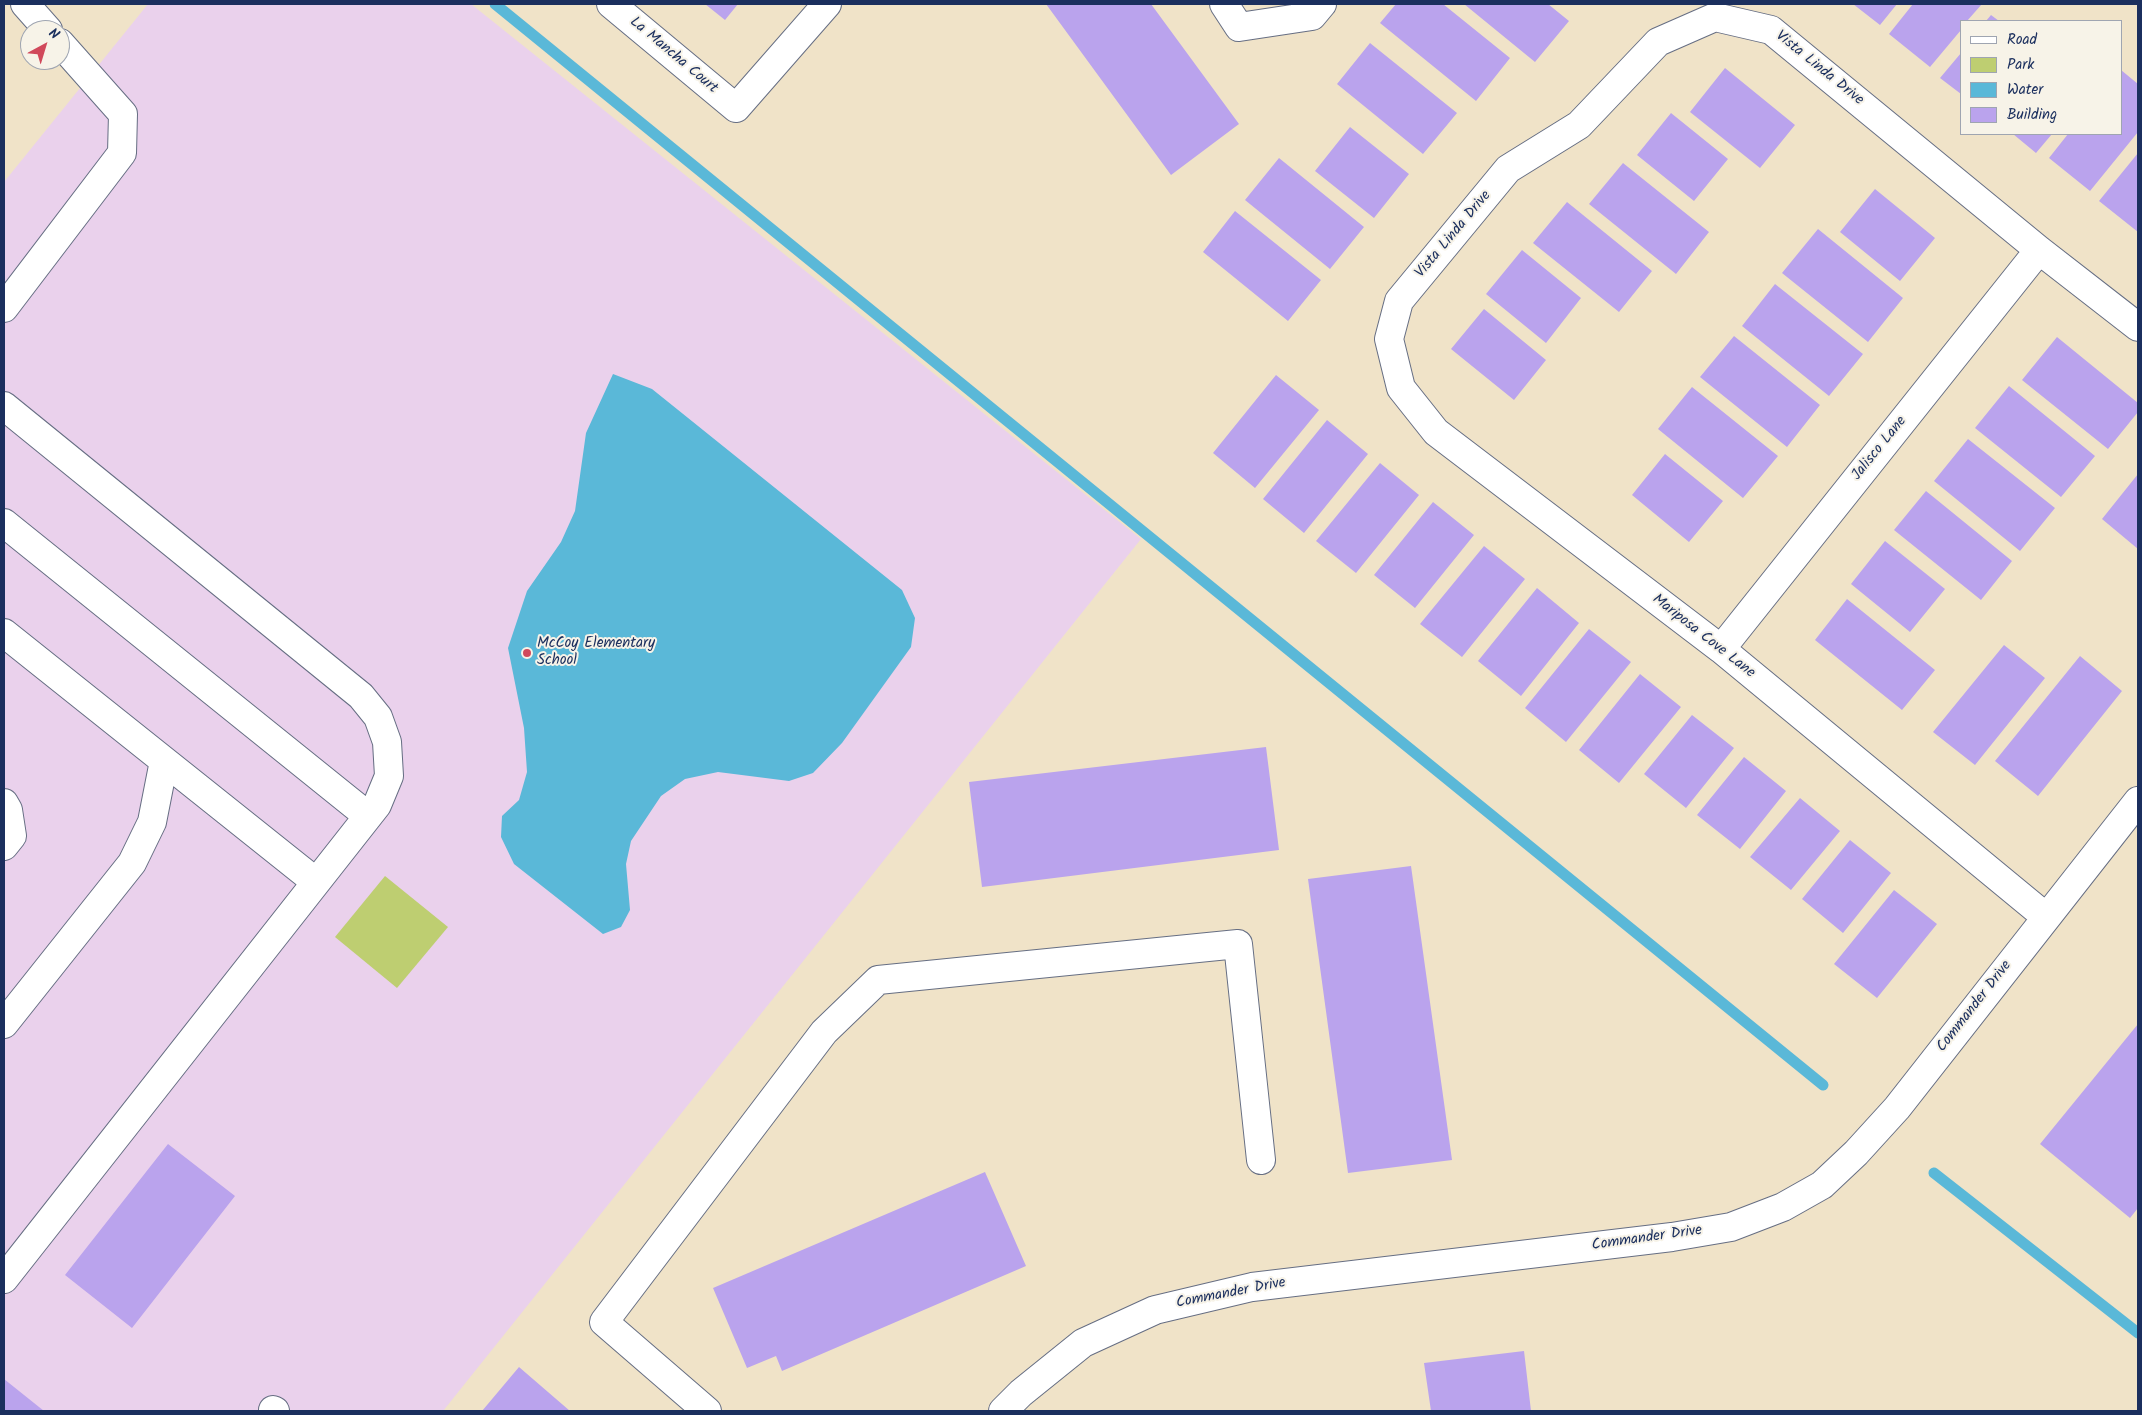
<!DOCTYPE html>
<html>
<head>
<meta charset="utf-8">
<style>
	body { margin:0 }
	#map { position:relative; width:2142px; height:1415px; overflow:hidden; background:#f0e3c8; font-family:Kalam,sans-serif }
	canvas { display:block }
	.frame { position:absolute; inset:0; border:5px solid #1b2f5e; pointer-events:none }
	.legend { position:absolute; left:1960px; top:20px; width:162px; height:115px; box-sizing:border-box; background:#f7f3e8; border:1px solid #9fa5b1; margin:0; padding:6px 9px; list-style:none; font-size:15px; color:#1b2f5e }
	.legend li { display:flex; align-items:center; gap:10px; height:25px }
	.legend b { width:25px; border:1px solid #9fa5b1 }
	.north { position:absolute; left:20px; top:20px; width:50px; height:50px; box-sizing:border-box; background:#f7f3e8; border:1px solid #9fa5b1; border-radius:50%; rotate:39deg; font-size:14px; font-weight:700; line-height:20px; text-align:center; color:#1b2f5e }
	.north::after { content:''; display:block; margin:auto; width:18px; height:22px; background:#d1495b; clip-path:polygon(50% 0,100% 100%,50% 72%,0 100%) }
</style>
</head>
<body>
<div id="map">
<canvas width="2142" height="1415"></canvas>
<div class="frame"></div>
<ul class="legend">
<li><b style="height:6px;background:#fff"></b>Road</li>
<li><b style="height:14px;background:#bece71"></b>Park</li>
<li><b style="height:14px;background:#5ab8d8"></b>Water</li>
<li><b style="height:14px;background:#baa3ed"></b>Building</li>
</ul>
<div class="north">N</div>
</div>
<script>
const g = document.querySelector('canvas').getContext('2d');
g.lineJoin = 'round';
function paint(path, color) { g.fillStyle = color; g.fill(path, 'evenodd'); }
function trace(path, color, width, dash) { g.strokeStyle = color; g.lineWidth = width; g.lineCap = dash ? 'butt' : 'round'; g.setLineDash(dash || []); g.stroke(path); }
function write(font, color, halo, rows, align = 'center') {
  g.font = font + ' Kalam,sans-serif'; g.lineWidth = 4; g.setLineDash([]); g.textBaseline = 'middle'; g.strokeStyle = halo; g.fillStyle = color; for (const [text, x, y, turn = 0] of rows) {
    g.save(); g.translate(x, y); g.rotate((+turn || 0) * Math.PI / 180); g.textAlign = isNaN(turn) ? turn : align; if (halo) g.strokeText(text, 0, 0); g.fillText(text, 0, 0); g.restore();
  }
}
paint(new Path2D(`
	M148,4H471L1141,539L443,1411H4V182Z`), '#ead1ec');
paint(new Path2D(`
	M385,876L448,927L397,988L335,937Z`), '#bece71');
paint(new Path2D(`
	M613,374L652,389L902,590L915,618L911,647L842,743L813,773L789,781L718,772L685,779L661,796L631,841L626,864L630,910L621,927L603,934L514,864L501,837L502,816L519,800L527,772L524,728L508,648L527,591L561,542L575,511L586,433Z`), '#5ab8d8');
trace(new Path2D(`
	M495,4L1823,1085
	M1934,1173L2138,1333`), '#5ab8d8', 11);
paint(new Path2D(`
	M705,4H738L725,20Z
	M1046,4H1151L1239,124L1171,175Z
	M1396,4H1443L1510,58L1476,101L1380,23Z
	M1464,4H1548L1569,21L1535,62Z
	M1853,4H1897L1880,25Z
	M1913,4H1982L1967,21H1961V30L1930,67L1889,34Z
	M1991,15L1999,21H1986Z
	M1370,43L1457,113L1423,154L1337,84Z
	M1961,53V94L1940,78Z
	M1725,68L1795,125L1760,168L1690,112Z
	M2121,70L2138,84V132L2090,191L2049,158L2068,134H2121Z
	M1671,113L1728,159L1694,201L1637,155Z
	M1350,127L1409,174L1374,218L1315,171Z
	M2013,134H2052L2036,153Z
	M2138,153V232L2099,201Z
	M1279,158L1364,227L1330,269L1245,200Z
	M1623,163L1709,232L1676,274L1589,204Z
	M1875,189L1935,238L1900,281L1840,232Z
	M1567,202L1652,271L1619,312L1533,243Z
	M1235,211L1321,280L1288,321L1203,252Z
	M1818,229L1903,298L1868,342L1782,273Z
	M1522,250L1581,298L1546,343L1486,294Z
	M1775,284L1863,354L1829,396L1742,326Z
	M1484,309L1546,360L1514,400L1451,349Z
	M1734,336L1820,405L1787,447L1700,377Z
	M2057,337L2138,403V412L2108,449L2022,380Z
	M1276,375L1319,410L1255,488L1213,453Z
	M2009,386L2095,456L2061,497L1975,428Z
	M1692,387L1778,456L1743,498L1658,429Z
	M1327,420L1368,454L1304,533L1263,499Z
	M1968,439L2055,508L2020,551L1934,481Z
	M1665,454L1723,501L1689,542L1632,495Z
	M1380,463L1419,495L1356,573L1316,541Z
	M2138,474V549L2102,519Z
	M1926,491L2012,561L1981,600L1894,530Z
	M1433,502L1474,535L1415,608L1374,575Z
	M1885,541L1945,589L1910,632L1851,584Z
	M1484,546L1525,579L1462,657L1420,624Z
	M1537,588L1579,623L1521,696L1478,661Z
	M1847,599L1935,670L1902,710L1815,640Z
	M1589,629L1631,662L1566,742L1525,708Z
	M2004,645L2045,678L1975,765L1933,732Z
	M2080,656L2122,691L2038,796L1995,761Z
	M1640,674L1681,707L1619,783L1579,750Z
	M1692,715L1734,748L1686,808L1644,774Z
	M1266,747L1279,850L982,887L969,782Z
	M1744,757L1786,791L1740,849L1697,815Z
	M1800,798L1840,831L1791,890L1750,857Z
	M1850,840L1891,873L1843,933L1802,899Z
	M1411,866L1452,1160L1348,1173L1308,879Z
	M1894,890L1937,924L1877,998L1834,964Z
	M2138,1024V1208L2130,1218L2040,1144Z
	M168,1144L235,1196L132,1328L65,1275Z
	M985,1172L1026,1266L782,1371L776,1356L747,1368L713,1288Z
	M1524,1351L1531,1411H1431L1424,1363Z
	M519,1367L570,1411H482Z
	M4,1379L44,1411H4Z`), '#baa3ed');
const minor = new Path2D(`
	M25,4L48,30
	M611,4L736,108L827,4
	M1224,4L1239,27L1312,16L1322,4
	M4,308L122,153L123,114L60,43
	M4,406L361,696L378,717L387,742L389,776L377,805L4,1279
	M4,523L368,816
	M4,633L316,882
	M1721,649L2039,250
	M4,803L8,810L12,836L4,846
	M2046,917L1721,649L1436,432L1401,388L1389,339L1399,301L1508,169L1579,125L1658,42L1715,17L1771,30L2039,250L2138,327
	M4,1024L132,863L152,822L164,761
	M273,1410L275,1411
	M707,1411L604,1322L824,1032L878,980L1238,944L1261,1160
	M1003,1411L1021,1393L1083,1343L1155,1310L1252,1287L1672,1237L1731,1227L1783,1207L1822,1185L1856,1153L1897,1108L2138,801`);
trace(minor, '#666e83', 30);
trace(minor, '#fff', 28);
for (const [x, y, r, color] of [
	[527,653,5,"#d1495b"]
]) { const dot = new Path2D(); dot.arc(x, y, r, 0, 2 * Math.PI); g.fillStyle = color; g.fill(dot); trace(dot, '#f7f3e8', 2); }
write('15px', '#1b2f5e', '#f7f3e8', [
	["La Mancha Court",673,56,40],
	["Vista Linda Drive",1819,69,39],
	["Vista Linda Drive",1454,235,-50],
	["Jalisco Lane",1880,449,-51],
	["Mariposa Cove Lane",1703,637,38],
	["Commander Drive",1975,1007,-52],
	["Commander Drive",1647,1239,-8],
	["Commander Drive",1231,1294,-11]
]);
write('15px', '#1b2f5e', '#f7f3e8', [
	["McCoy Elementary",537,644],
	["School",537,661]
], 'left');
</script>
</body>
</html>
